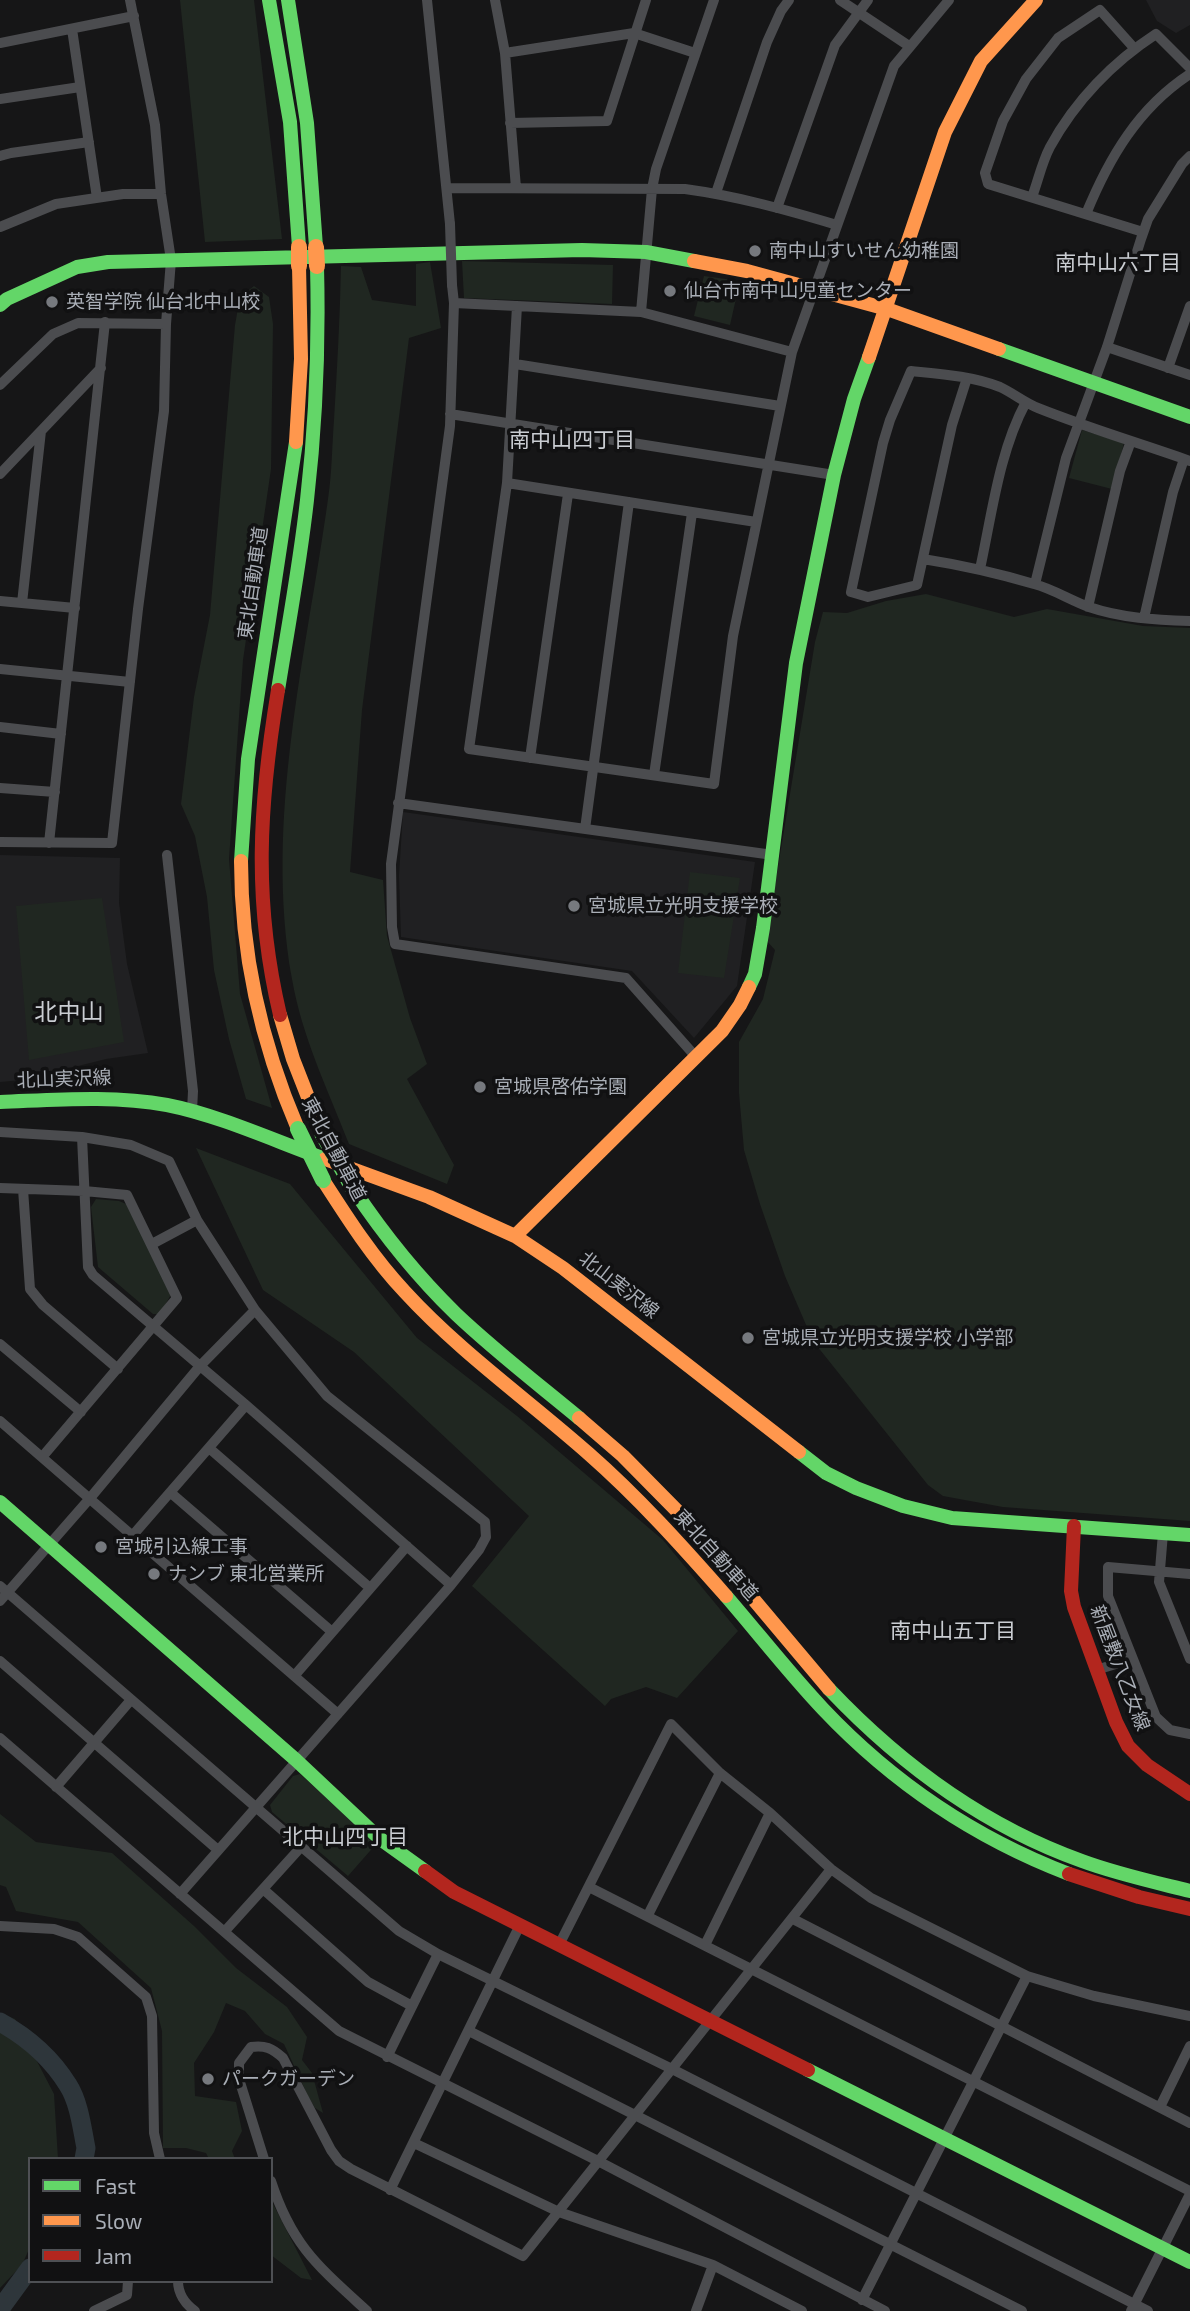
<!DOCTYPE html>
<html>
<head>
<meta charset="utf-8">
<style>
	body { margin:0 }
	#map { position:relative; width:1190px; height:2311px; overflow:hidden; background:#161617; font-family:"Exo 2",sans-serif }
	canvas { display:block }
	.legend { position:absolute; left:28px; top:2157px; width:245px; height:126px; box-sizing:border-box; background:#111112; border:2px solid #4e5054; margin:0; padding:9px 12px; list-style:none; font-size:21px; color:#a9aeb6 }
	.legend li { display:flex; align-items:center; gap:14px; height:35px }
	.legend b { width:35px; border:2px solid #4e5054 }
</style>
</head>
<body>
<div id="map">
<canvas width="1190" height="2311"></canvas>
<ul class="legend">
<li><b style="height:9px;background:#63d668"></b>Fast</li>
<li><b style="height:9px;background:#ff974d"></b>Slow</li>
<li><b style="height:9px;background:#b3261e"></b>Jam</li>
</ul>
</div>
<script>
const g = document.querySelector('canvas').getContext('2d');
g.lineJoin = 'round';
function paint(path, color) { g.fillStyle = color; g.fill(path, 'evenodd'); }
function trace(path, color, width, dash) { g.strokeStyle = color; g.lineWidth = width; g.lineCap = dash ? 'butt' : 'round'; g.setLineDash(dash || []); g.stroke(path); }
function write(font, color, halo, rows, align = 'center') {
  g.font = font + ' "Exo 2","Noto Sans JP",sans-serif'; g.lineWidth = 7; g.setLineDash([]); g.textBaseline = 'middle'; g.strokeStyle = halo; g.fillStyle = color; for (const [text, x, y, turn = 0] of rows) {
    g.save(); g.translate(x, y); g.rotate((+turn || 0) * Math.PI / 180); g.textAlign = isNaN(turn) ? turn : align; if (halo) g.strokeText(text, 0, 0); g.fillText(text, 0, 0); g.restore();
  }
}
paint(new Path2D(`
	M1146,0H1190V25L1176,33L1157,21Z
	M403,812L755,862L737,986L694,1038L632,971L401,937L399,876Z
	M0,855L120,858L119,903L127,964L148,1053L106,1059L22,1080L0,1082Z`), '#202022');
paint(new Path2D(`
	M180,0H254L282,239L205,242Z
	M462,261L613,265L612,304L464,298Z
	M430,262L441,328L409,338L362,710L350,872L383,880L387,936L410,1018L427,1064L407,1079L454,1165L447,1184L349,1144C328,1090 302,1037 292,979C264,819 306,658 328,499C332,473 332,446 334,420C337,369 340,318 341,266L361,267L372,300L416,306V264Z
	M704,276L740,281L730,325L694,316Z
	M254,286L269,297L273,324L271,469L243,660L229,859L240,994L272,1108L246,1099L229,1039L214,970L207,897L195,836L181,804L194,697L210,615L235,325L240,297Z
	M1082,430L1124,443L1112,489L1069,478Z
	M926,594L1014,617L1047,609L1143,626L1190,628V1521L1003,1507L943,1496L928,1485L813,1341L785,1276L760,1204L744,1150L739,1093V1042L763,999L775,950L766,940L815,642L823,612L847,613L886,601Z
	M690,872L740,878L724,978L678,973Z
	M102,898L124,1042L29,1060L16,906Z
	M196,1148L290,1184L417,1338L517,1416L663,1540L738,1631L677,1698L646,1687L611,1699L605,1706L472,1586L529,1516L354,1352L263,1290Z
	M96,1199L119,1201L126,1204L173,1291L160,1314H153L98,1267L91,1207Z
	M300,1774L377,1843L348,1876L272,1812L270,1805L293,1776Z
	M0,1814L36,1842L112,1853L194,1926L236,1968L287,2007L307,2037L302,2060L312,2073L323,2113L315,2108L308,2096L284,2044L265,2034L245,2011L226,2003L214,2032L194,2063L195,2096L236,2102L242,2131L232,2151L235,2159H209L206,2153L186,2148H163L162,2031L151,1988L78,1922L16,1911L6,1887L0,1885Z
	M0,2013L15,2019L54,2094L58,2159H30V2247L22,2265L0,2288Z
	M271,2200L312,2280L301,2278L271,2255Z`), '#202721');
trace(new Path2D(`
	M0,2022C27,2037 52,2059 68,2085C79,2102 82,2128 86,2148L84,2159
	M0,2309L30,2268`), '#2e363b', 19);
trace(new Path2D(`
	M427,0L450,224
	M495,0L505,53L516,188
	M840,0L909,46
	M72,29L97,198
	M0,43L134,16
	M1134,48L1100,10L1058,38L1026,79L1003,121L985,173L988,184L1143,232
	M505,53L634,33L695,53
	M0,99L80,87
	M510,123L607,121L646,0
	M0,156L11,153L89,142
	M447,188L685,189C737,196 787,210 837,225
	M716,193L767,42L781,11L789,0
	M1032,197C1038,181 1042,162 1050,147C1075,101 1113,62 1156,34L1190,68
	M777,208L835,45L868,0
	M1086,214C1109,158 1138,108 1190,74
	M0,227L56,204L123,194H161
	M452,285L454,303L450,426L391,864L392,927L395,944L626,978L696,1057
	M454,303L641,312L792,352
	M517,306L507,483L469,749L714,784L733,636L792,352L894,66L949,0
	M641,312L652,189L656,169L714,0
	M1107,347L1190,375
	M515,364L780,406
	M1168,368L1190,306
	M967,378L952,425L917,585L868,597L851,592L883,443L890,420L911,371C941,374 972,376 1000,387C1013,393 1025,403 1038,408C1088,428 1139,443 1190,461
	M0,385L53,334L78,323L166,324
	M450,414L834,475
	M0,474L101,368
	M507,483L756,522
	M923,559C961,565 997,573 1034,584C1053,589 1070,600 1089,607C1121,618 1156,620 1190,621
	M980,569C992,514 999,452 1026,402
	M1035,584L1066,458L1107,347L1141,239L1148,219L1182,164L1190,156
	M0,601L75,608
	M22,603L41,431
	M1088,607L1120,471L1131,441
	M1144,618L1173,492L1184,459
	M0,669L130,682
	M0,727L61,734
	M530,758L568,494
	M654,775L692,513
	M0,788L55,792
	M398,803L773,855
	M585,829L629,502
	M0,842L112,843L138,609L164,411L166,324L171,260L161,194L155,125L130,0
	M49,843L105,322
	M167,855L193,1091L192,1111
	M0,1132L82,1137L131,1145L169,1161L197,1220L255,1310L327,1396L485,1522L486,1537L479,1550L451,1585L180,1894
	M82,1137L88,1267L93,1275L246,1405L451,1585
	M0,1188L84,1191L127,1195L177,1298L43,1456
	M23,1189L30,1289L43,1305L118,1369
	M152,1244L197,1220
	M0,1344L81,1412
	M0,1421L338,1714
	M209,1448L370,1588
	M171,1493L331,1631
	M1163,1533L1159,1582L1190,1659
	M133,1535L246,1405
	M1190,1574L1108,1567V1596L1156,1717L1170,1730L1190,1734
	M0,1586L399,1931L438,1954L672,2069L1148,2311
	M0,1601L91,1497L200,1366L255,1310
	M0,1661L218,1850
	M1096,1670L1132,1659
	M295,1675L407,1546
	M0,1738L339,2031L598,2161L885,2311
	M56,1787L130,1701
	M589,1887L1190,2191
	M263,1889L368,1982L412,2006
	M648,1915L720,1773
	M793,1919L1190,2123
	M0,1926L54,1929L78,1937L146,1997L152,2016L154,2133L160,2159
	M225,1931L301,1847
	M559,1945L671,1724L720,1773L770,1813L831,1869L871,1898L1027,1976L1094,1996L1190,2016
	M705,1945L770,1813
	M469,2031L1022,2311
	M387,2057L438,1954
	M1160,2107L1190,2046
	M414,2143L559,2212L713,2265L802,2311
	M264,2159L239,2079V2063L251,2047C265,2045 272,2048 283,2058L331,2150L339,2161L351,2169L523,2256L831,1869
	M271,2181C292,2246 319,2267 367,2311
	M390,2190L520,1925
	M178,2281C178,2293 185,2304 195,2311
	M862,2300L1027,1976
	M94,2311L127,2295L128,2281
	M696,2311L713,2265
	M1131,2311L1190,2194`), '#4b4c4f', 10);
trace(new Path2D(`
	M269,0L290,122L299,247
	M288,0L307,123L316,247
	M0,305L7,299L77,267L108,262L582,250L646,252L694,261
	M999,349L1190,417
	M278,690C288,627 300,564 307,500C316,422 319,344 317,266
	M241,861L248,759L296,442
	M749,987L755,974L763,928L796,663L834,475L854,399L869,357
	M0,1102C55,1100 112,1095 167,1105C218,1115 275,1141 325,1159
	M354,1190C384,1235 417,1276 456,1314C495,1351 538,1384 579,1418
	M799,1452L826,1473L856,1488L903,1506L952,1518L1190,1535
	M0,1502L296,1760L379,1838L425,1871
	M726,1596C758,1633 789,1673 823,1709C892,1782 975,1838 1069,1874
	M829,1689C900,1764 984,1826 1082,1861C1117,1874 1154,1882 1190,1891
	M808,2070L1190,2262`), '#63d668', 14);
trace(new Path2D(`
	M694,261L747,271L887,309L999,349
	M869,357L945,132L981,61L1036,0
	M296,442L301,359L299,266
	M241,861C241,954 261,1043 298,1129
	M280,1015L293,1059L322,1133
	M325,1159L429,1197L515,1236L563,1268L799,1452
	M323,1180C348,1219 373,1258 405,1292C460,1352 528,1400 589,1454C638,1497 682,1546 726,1596
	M515,1236L722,1031L740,1005L749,987
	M579,1418L623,1456L691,1525L829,1689`), '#ff974d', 14);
trace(new Path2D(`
	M278,690C259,805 253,901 280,1015
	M1074,1526L1071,1591L1074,1607L1116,1722L1128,1746L1147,1765L1190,1794
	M425,1871L454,1892L808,2070
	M1069,1874L1139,1897L1190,1909`), '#b3261e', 14);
trace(new Path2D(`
	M450,224L452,285`), '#4b4c4f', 10);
trace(new Path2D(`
	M298,1129L323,1180
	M322,1133L354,1190`), '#63d668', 16);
trace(new Path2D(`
	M299,247V266
	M316,247L317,266`), '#ff974d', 16);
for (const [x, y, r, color] of [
	[755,251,7,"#76797e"],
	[670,291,7,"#76797e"],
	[52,302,7,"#76797e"],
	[574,906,7,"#76797e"],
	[480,1087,7,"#76797e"],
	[748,1338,7,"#76797e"],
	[101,1547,7,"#76797e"],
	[154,1574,7,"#76797e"],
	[208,2079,7,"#76797e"]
]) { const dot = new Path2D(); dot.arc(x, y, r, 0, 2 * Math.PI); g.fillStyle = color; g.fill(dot); trace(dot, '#111112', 2.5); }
write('19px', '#a9aeb6', '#111112', [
	["南中山すいせん幼稚園",769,251],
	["仙台市南中山児童センター",684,291],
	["英智学院 仙台北中山校",66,302],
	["宮城県立光明支援学校",588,906],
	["宮城県啓佑学園",494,1087],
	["宮城県立光明支援学校 小学部",762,1338],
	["宮城引込線工事",115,1547],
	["ナンブ 東北営業所",168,1574],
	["パークガーデン",222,2079]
], 'left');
write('19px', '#a9aeb6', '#111112', [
	["東北自動車道",253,583,-82],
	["北山実沢線",64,1079,-2],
	["東北自動車道",334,1149,62],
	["北山実沢線",619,1285,38],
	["東北自動車道",716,1555,48],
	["新屋敷八乙女線",1120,1668,69]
]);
write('21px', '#cacdd2', '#111112', [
	["南中山六丁目",1118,263],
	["南中山四丁目",572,440],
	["南中山五丁目",953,1631],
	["北中山四丁目",345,1837]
]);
write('23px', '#cacdd2', '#111112', [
	["北中山",69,1012]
]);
</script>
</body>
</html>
